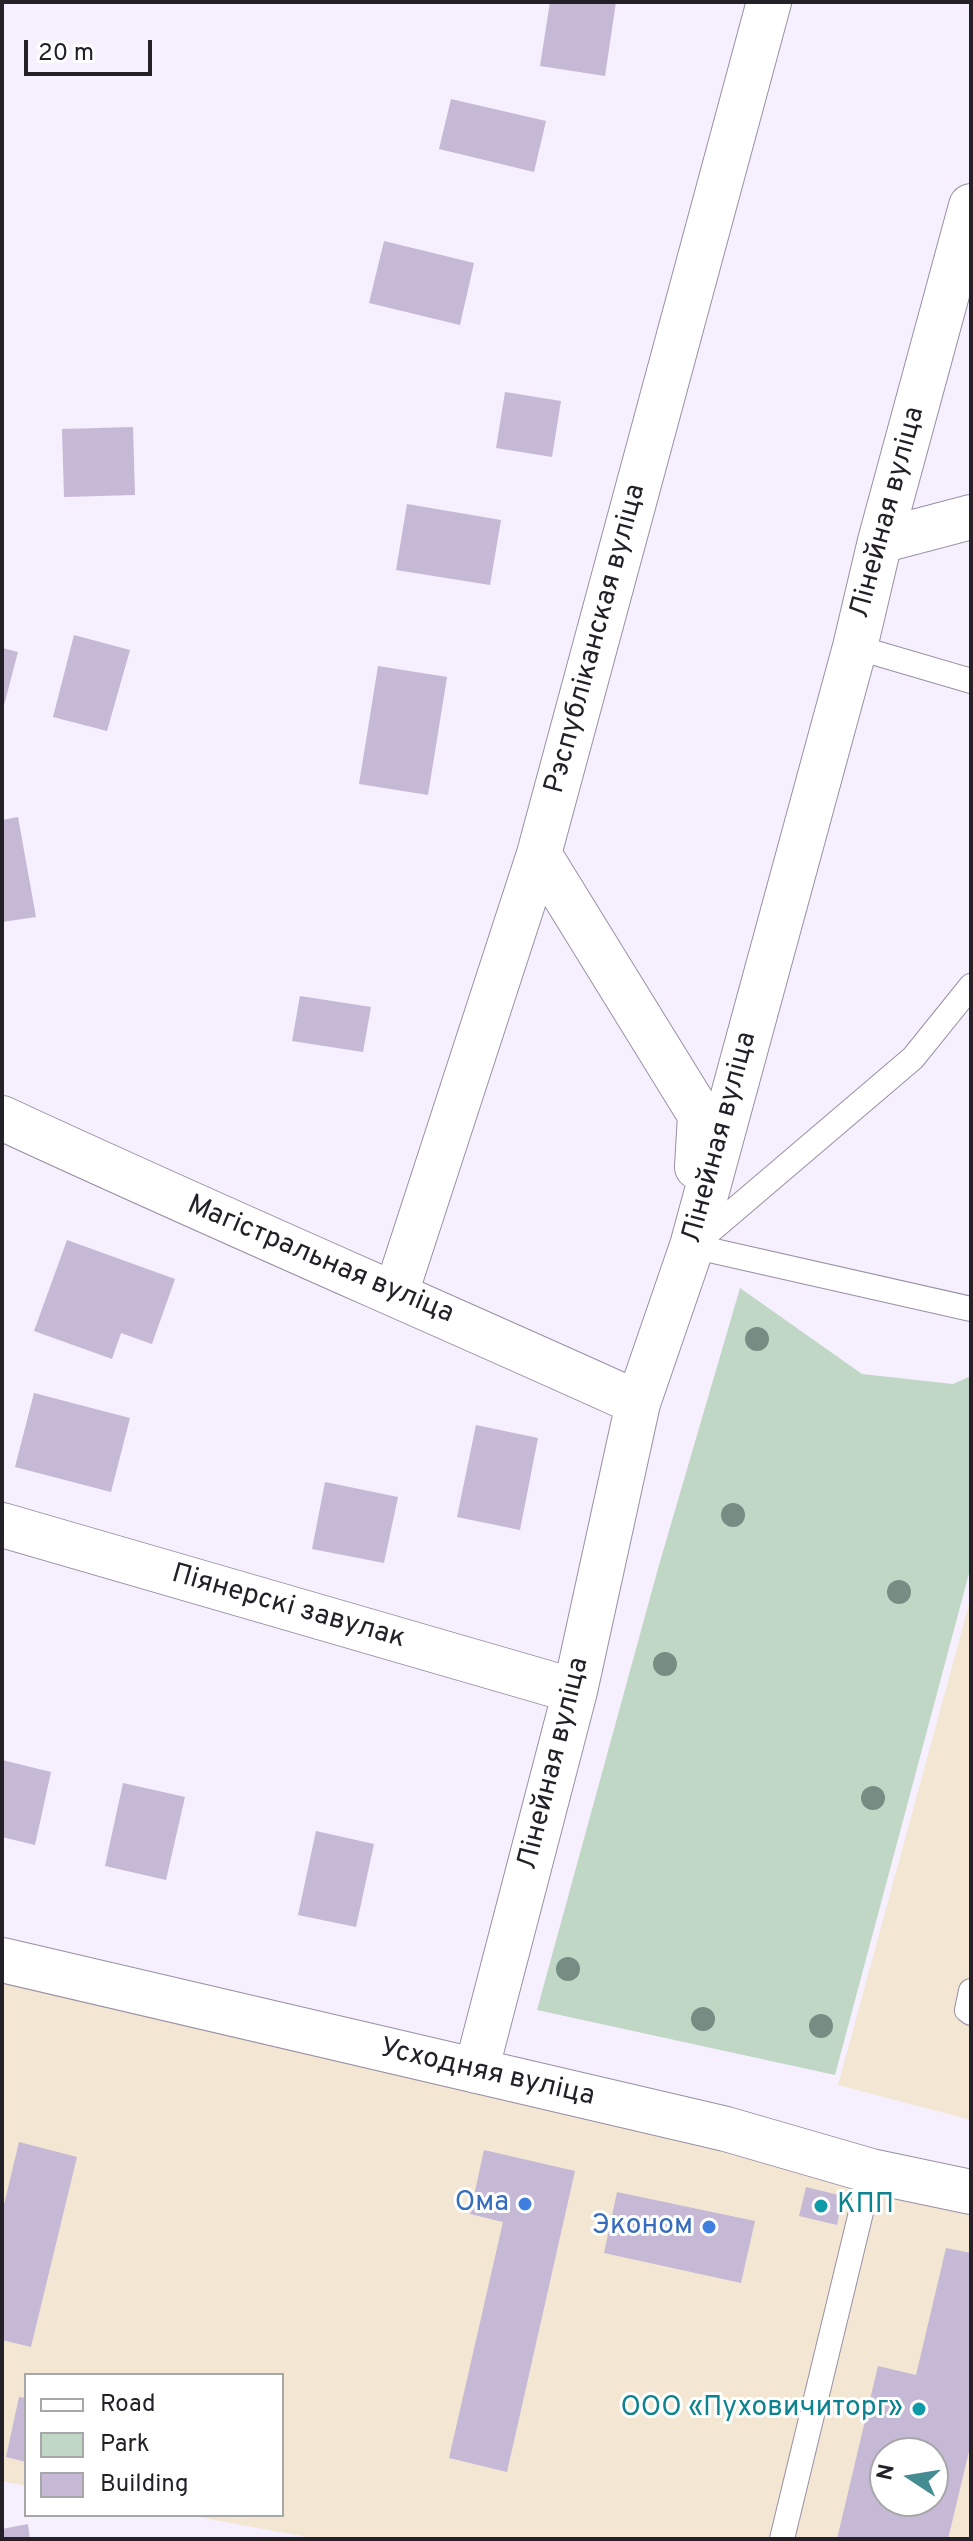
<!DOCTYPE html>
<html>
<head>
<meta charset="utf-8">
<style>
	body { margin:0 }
	#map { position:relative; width:973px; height:2541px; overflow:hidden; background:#f6effe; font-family:Overpass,sans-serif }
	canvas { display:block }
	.frame { position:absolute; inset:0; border:4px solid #232028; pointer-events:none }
	.legend { position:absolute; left:24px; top:2373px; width:260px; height:144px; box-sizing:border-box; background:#fff; border:2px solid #a7a6a9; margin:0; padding:10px 14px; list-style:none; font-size:24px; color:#232028 }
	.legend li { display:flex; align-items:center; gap:16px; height:40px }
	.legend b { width:40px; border:2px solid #a7a6a9 }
	.north { position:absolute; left:869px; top:2437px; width:80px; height:80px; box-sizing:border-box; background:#fff; border:2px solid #a7a6a9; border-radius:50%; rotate:282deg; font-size:22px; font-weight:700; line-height:32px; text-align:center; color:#232028 }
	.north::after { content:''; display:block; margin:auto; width:28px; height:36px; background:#448b92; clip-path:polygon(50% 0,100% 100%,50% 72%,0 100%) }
	.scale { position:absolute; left:24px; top:40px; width:128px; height:36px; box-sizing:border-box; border:4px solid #232028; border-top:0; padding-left:10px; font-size:24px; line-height:28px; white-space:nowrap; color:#232028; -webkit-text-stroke:6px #fff; paint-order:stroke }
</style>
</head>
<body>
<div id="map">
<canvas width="973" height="2541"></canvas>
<div class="frame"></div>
<ul class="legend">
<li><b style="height:10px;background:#fff"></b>Road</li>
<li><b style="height:22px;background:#c0d7c6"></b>Park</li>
<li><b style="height:22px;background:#c5b9d6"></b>Building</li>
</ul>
<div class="north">N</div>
<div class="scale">20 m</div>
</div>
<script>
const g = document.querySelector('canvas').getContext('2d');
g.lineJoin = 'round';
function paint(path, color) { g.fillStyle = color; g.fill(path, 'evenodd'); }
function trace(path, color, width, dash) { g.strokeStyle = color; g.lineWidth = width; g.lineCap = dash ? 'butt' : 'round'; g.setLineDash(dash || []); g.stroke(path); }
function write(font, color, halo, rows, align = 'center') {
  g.font = font + ' Overpass,sans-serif'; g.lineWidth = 6; g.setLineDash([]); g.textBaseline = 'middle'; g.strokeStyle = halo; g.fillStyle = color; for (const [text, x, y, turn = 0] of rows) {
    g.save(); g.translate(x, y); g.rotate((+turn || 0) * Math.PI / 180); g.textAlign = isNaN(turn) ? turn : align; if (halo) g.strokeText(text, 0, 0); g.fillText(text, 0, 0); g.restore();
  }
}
paint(new Path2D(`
	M971,1597V2120L838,2085Z
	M2,1971L971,2200V2539H318L187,2515H282V2375H26V2486L2,2481ZM885,2453H933V2501H885Z`), '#f3e7d3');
paint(new Path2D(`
	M740,1288L862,1374L953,1384L971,1376V1566L835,2075L537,2010L659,1565Z`), '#c0d7c6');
paint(new Path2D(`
	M550,2H616L605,76L540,66Z
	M451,99L546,121L534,172L439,149Z
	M384,241L474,263L460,325L369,303Z
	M505,392L561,401L552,457L496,448Z
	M133,427L135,495L64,497L62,429Z
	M407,504L501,520L490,585L396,570Z
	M74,635L130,650L107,731L53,717Z
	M2,648L18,652L3,709H2Z
	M378,666L447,677L428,795L359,784Z
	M18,817L36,917L2,922V820Z
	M300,996L371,1007L363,1052L292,1041Z
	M67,1240L175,1279L152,1344L121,1333L112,1359L34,1331Z
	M34,1393L130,1418L111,1492L15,1467Z
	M476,1425L538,1438L520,1530L457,1517Z
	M325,1482L398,1497L384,1563L312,1549Z
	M2,1760L51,1772L35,1845L2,1837Z
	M123,1783L185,1797L166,1880L105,1866Z
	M316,1831L374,1844L356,1927L298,1915Z
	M19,2142L77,2157L31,2347L2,2340V2213Z
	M484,2150L575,2171L507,2472L449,2458L503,2222L470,2214Z
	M806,2187L843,2196L837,2225L799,2216Z
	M617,2192L755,2221L741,2283L604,2253Z
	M946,2248L971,2253V2443L948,2539H837L878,2366L916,2375ZM885,2453H933V2501H885Z
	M19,2397L26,2398V2462L6,2457Z
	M28,2524L30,2539H2V2529Z`), '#c5b9d6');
const lane = new Path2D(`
	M855,647L971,681
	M697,1242L913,1058L971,986
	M692,1246L971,1309
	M971,1991L967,2010L971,2013
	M782,2539L871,2171`);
const street = new Path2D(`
	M880,541L971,517
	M2,1118C213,1216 426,1307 638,1403
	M697,1167L700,1115L539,854L769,2
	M396,1293L539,854
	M2,1525L575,1691
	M2,1960L726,2129L871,2171L971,2192
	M476,2071L575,1691L638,1403L692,1246L855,647L880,541L971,206`);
trace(lane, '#998fa5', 26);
trace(street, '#998fa5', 46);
trace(lane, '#fff', 24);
trace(street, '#fff', 44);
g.fillStyle = '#758d83';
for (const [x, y] of [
	[757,1339],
	[733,1515],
	[899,1592],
	[665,1664],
	[873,1798],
	[568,1969],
	[703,2019],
	[821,2026]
]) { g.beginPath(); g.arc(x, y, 12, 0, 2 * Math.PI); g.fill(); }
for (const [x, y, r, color] of [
	[525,2204,8,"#3f7fe0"],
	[821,2206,8,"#0f9aa8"],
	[709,2227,8,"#3f7fe0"],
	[919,2409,8,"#0f9aa8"]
]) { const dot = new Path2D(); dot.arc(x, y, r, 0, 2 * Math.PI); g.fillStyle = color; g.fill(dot); trace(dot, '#fff', 3); }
write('28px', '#232028', '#fff', [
	["Лінейная вуліца",889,513,-75],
	["Рэспубліканская вуліца",597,639,-75],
	["Лінейная вуліца",721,1138,-75],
	["Магістральная вуліца",320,1261,23],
	["Піянерскі завулак",288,1608,16],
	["Лінейная вуліца",555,1764,-76],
	["Усходняя вуліца",487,2074,13]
]);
write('28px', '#366cbe', '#fff', [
	["Ома",509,2204],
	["Эконом",693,2227]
], 'right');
write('28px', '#0d838f', '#fff', [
	["КПП",837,2206],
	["ООО «Пуховичиторг»",903,2409,"right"]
], 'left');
</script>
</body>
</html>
